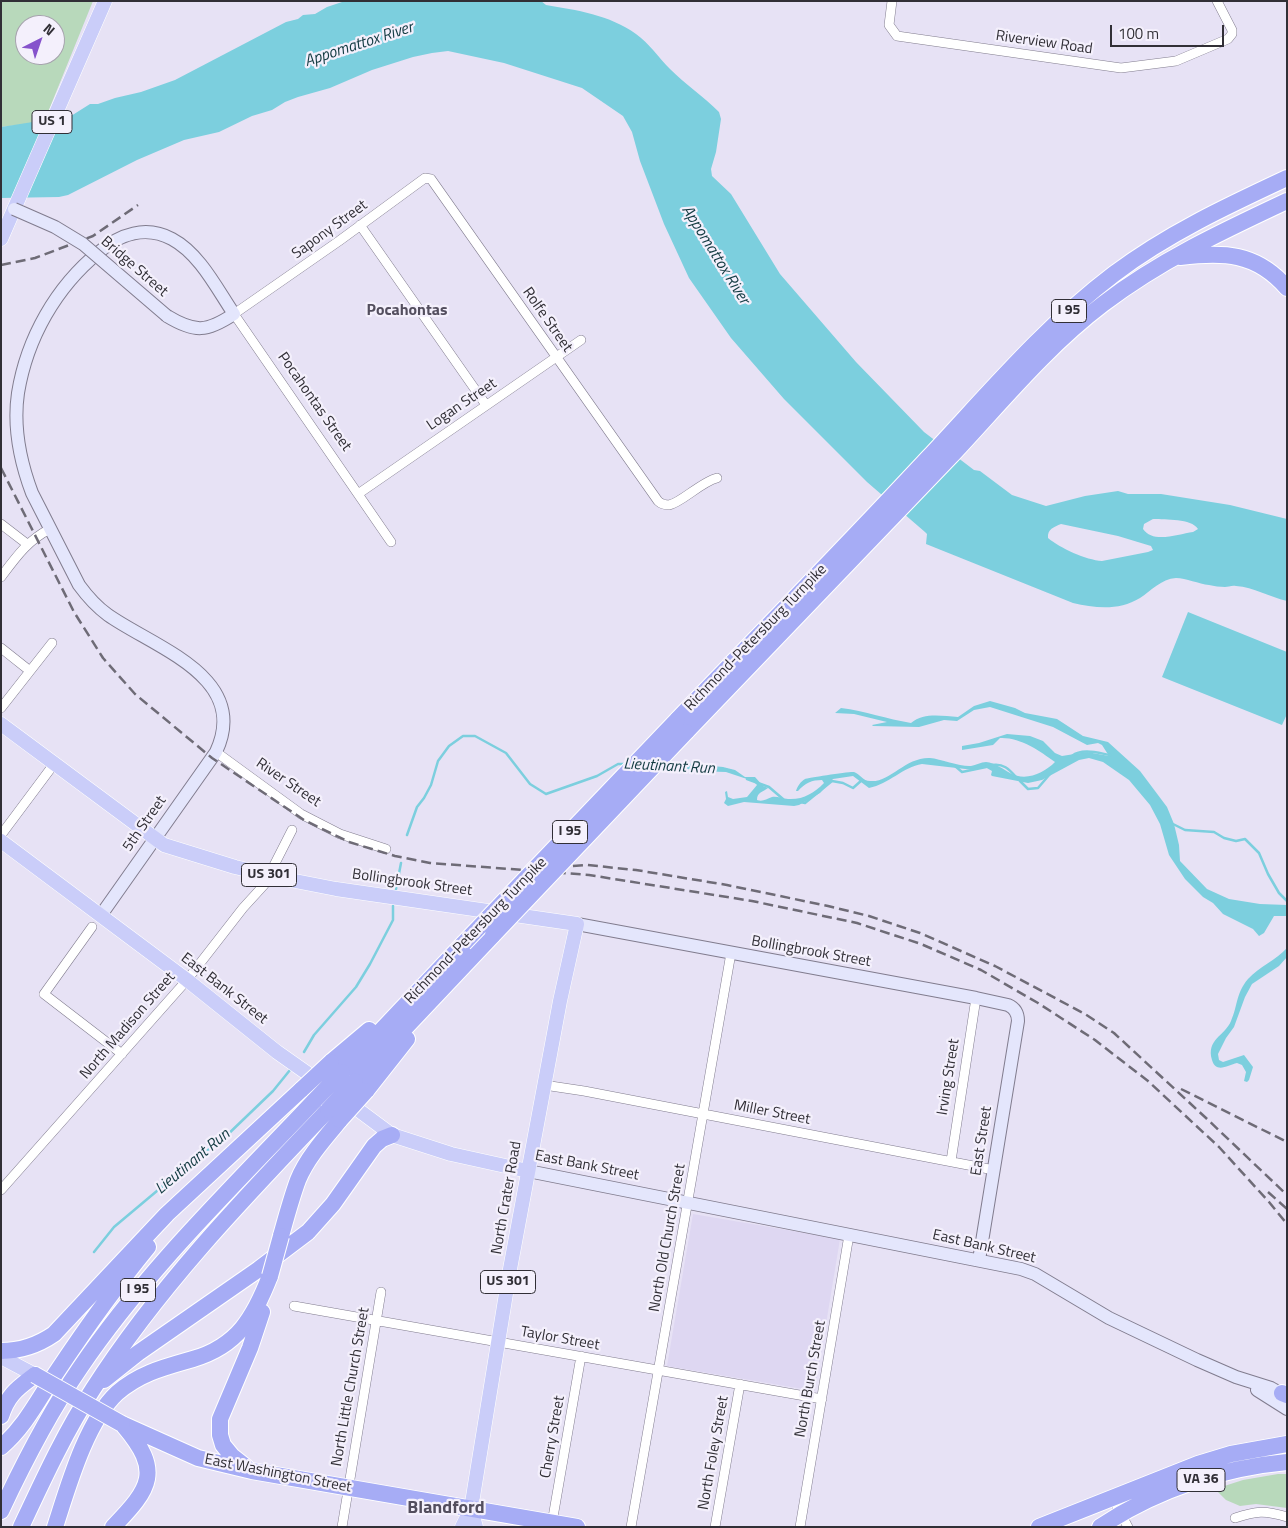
<!DOCTYPE html>
<html>
<head>
<meta charset="utf-8">
<style>
	body { margin:0 }
	#map { position:relative; width:1288px; height:1528px; overflow:hidden; background:#e7e2f5; font-family:"Titillium Web",sans-serif }
	canvas { display:block }
	.frame { position:absolute; inset:0; border:2px solid #312f36; pointer-events:none }
	.north { position:absolute; left:15px; top:15px; width:50px; height:50px; box-sizing:border-box; background:#f4f0fc; border:1px solid #a6a3ad; border-radius:50%; rotate:41deg; font-size:14px; font-weight:700; line-height:20px; text-align:center; color:#312f36 }
	.north::after { content:''; display:block; margin:auto; width:18px; height:22px; background:#8653cc; clip-path:polygon(50% 0,100% 100%,50% 72%,0 100%) }
	.scale { position:absolute; left:1110px; top:25px; width:114px; height:22px; box-sizing:border-box; border:2px solid #312f36; border-top:0; padding-left:6px; font-size:15px; line-height:18px; white-space:nowrap; color:#312f36; -webkit-text-stroke:4px #f4f0fc; paint-order:stroke }
</style>
</head>
<body>
<div id="map">
<canvas width="1288" height="1528"></canvas>
<div class="frame"></div>
<div class="north">N</div>
<div class="scale">100 m</div>
</div>
<script>
const g = document.querySelector('canvas').getContext('2d');
g.lineJoin = 'round';
function paint(path, color) { g.fillStyle = color; g.fill(path, 'evenodd'); }
function trace(path, color, width, dash) { g.strokeStyle = color; g.lineWidth = width; g.lineCap = dash ? 'butt' : 'round'; g.setLineDash(dash || []); g.stroke(path); }
function write(font, color, halo, rows, align = 'center') {
  g.font = font + ' "Titillium Web",sans-serif'; g.lineWidth = 4.5; g.setLineDash([]); g.textBaseline = 'middle'; g.strokeStyle = halo; g.fillStyle = color; for (const [text, x, y, turn = 0] of rows) {
    g.save(); g.translate(x, y); g.rotate((+turn || 0) * Math.PI / 180); g.textAlign = isNaN(turn) ? turn : align; if (halo) g.strokeText(text, 0, 0); g.fillText(text, 0, 0); g.restore();
  }
}
paint(new Path2D(`
	M693,1214L840,1239L815,1391L667,1366Z`), '#ded7f2');
paint(new Path2D(`
	M1,1H93L44,122L1,127ZM25,25H55V55H25Z
	M1278,1474H1287V1508L1256,1504L1240,1506L1226,1500L1215,1489L1243,1480Z`), '#b8d9bb');
paint(new Path2D(`
	M345,1H541L546,5C576,10 610,15 636,34C649,43 659,58 670,69C685,84 704,97 719,112L721,119L716,152L711,169L712,176L731,194L780,274L856,362L924,432L974,470L980,471L1012,495L1046,506L1085,496L1118,491L1128,494H1161L1230,505L1287,519V601C1269,597 1254,587 1236,586C1232,585 1228,587 1225,587C1220,587 1214,586 1209,585C1199,584 1186,578 1176,578C1161,579 1151,591 1140,598C1119,611 1095,608 1073,603L926,544L927,534L925,532L867,482L784,399L731,338L689,278L664,224L640,161L632,132L623,116L582,88L504,63L448,51L432,53L413,57L372,70L330,88L298,97L285,102L272,110L252,116L219,132L184,140L137,160L68,195L59,197L1,198V127L71,116L90,104H98L115,98L141,92L175,80L286,22L298,19L303,15L315,14L327,7ZM1153,519C1166,520 1191,518 1198,529L1193,532C1178,534 1153,544 1143,529L1144,524ZM1061,524L1118,536L1151,546L1153,550L1148,552L1102,561C1086,560 1060,548 1048,538C1047,529 1054,527 1061,524Z
	M1188,612L1287,652V714L1282,725L1162,677Z
	M990,701L1015,708L1025,713L1057,719L1083,736L1108,742L1140,771L1167,807L1174,824L1179,845L1180,861L1207,889L1229,899L1260,904L1287,905V916H1274L1264,933L1259,936L1253,929L1223,914L1213,903L1203,897L1185,879L1169,855L1160,824L1150,805L1129,780L1103,762L1089,758L1079,760L1042,780L1028,783L992,776L991,775L992,771L985,767L974,770L922,764C903,767 889,784 869,788L853,776L833,779L820,793L799,805L794,806L744,802L728,806L724,803L726,799L725,792L727,791L728,797L733,799L747,797L757,785L753,781L726,772L695,771L678,766L682,763L723,767L735,770L745,777H755L763,786L768,788C763,792 757,792 757,800C763,802 766,799 772,797C777,796 783,799 788,799C803,800 814,793 824,783L822,780C812,780 805,783 798,791H796C797,787 801,781 805,779C807,778 851,771 854,772C860,774 863,781 870,781C890,783 905,757 930,758C941,759 961,767 971,766C976,765 981,762 986,762C995,763 1003,769 1010,773C1026,782 1044,773 1055,762C1040,751 1020,737 1000,738L993,745L962,750V746L979,743L1007,734L1030,736L1043,741L1055,753L1062,756L1087,752L1109,756L1102,745L1098,743L1087,745L1053,727L990,707L974,710L957,721L944,720L919,727L873,726L872,725L887,722L854,714L835,713L841,708C865,711 887,719 911,723C924,712 942,716 958,717L974,706Z
	M1287,948V957L1279,966L1252,984L1245,997L1234,1027L1226,1038L1218,1054L1219,1060L1223,1062L1244,1055L1253,1067L1249,1080L1247,1082L1244,1081L1246,1072L1242,1065L1237,1063C1228,1065 1216,1074 1212,1060C1206,1039 1225,1036 1231,1021C1238,1005 1236,993 1248,979C1259,967 1276,960 1287,948Z`), '#7ccfde');
trace(new Path2D(`
	M1072,756C1082,748 1098,753 1110,755
	M664,765L681,766
	M992,765C1003,763 1009,769 1016,777
	M955,766L962,772L986,767
	M747,779L769,787L783,799
	M1020,781L1028,789L1038,788L1050,774
	M800,802L805,803L832,781L843,783L853,788L862,780
	M1173,824L1185,830L1214,832L1224,838L1236,841L1245,839L1259,853L1268,874L1279,893L1287,901
	M407,835L417,807L424,798L431,785L438,761L449,746L463,736H475L506,753L530,784L546,794L597,776L618,764H626
	M396,889L401,863
	M304,1052L314,1035L356,987L370,964L393,920V906
	M94,1252L114,1227L195,1159L222,1140L273,1091L290,1070`), '#7ccfde', 2.5);
const street = new Path2D(`
	M892,1L889,25L897,36L1121,68L1176,61L1228,39L1232,34V30L1217,1
	M360,225L486,405
	M358,494L581,340
	M1,524L27,544
	M391,542L234,314L339,241L425,178L431,179L658,501C661,504 665,505 669,505C681,503 701,482 717,478
	M1,577C16,557 28,540 50,529
	M1,648L30,671
	M1,708L52,643
	M216,752L301,814L340,834L386,849
	M1,835L54,764
	M92,927L44,994L122,1054
	M544,1085L584,1091L994,1170
	M951,1161L976,998
	M1,1190L187,980L243,908L264,885L292,830
	M294,1306L822,1399
	M1112,1497L1128,1527
	M1235,1518C1256,1511 1265,1510 1287,1517
	M552,1523L581,1356
	M342,1527L381,1292
	M631,1527L731,953
	M715,1527L740,1384
	M800,1527L849,1235`);
const secondary = new Path2D(`
	M101,915L216,752C251,677 155,648 108,615C97,607 87,596 79,585L32,493C20,461 13,427 18,393C27,338 56,287 99,252C120,234 146,225 172,239C200,254 217,289 234,314C207,332 195,333 167,316
	M577,924L976,998L1008,1005C1015,1008 1018,1013 1018,1021L979,1260
	M528,1171L1021,1269L1035,1274L1109,1318L1197,1360L1236,1377L1271,1388L1287,1397
	M1257,1390L1287,1409`);
const primary = new Path2D(`
	M1,239L105,1
	M1,724L164,845L235,867L290,880L336,889L577,924L560,1001L510,1269L471,1509L462,1527
	M1,841L187,980L277,1052L321,1083
	M345,1100L392,1135L451,1154L528,1171
	M1,1357L35,1375
	M471,1509L476,1527`);
const highway = new Path2D(`
	M1180,257C1223,252 1256,252 1287,288
	M677,720C761,633 846,546 929,457C988,394 1044,327 1114,274C1167,234 1227,206 1287,178
	M686,732C775,640 863,548 951,456C1000,404 1045,348 1103,304C1159,261 1223,231 1287,201
	M331,1062L369,1030
	M342,1072L464,943
	M355,1081L493,935
	M366,1091L407,1039
	M281,1236C286,1218 291,1199 298,1180C307,1158 325,1138 340,1120
	M1,1351C21,1351 38,1345 54,1334L167,1214L302,1089
	M104,1380L138,1353L259,1269L308,1232L333,1204L374,1146L382,1139L392,1135
	M1282,1393L1287,1395
	M1,1416C8,1394 18,1388 35,1375
	M122,1424L198,1458L252,1471L577,1527
	M1,1447C26,1426 40,1396 58,1370C86,1328 116,1286 148,1247
	M246,1467L232,1456L223,1445L220,1435V1419L250,1348L262,1312
	M1,1511C24,1462 49,1413 80,1368C147,1269 234,1186 315,1100
	M21,1527C43,1480 65,1432 93,1389C159,1286 244,1198 328,1110
	M55,1527C68,1487 86,1422 117,1393C140,1373 165,1367 193,1359C238,1346 254,1317 270,1276
	M113,1527C151,1488 162,1471 124,1426
	M1039,1527L1198,1464L1231,1454L1287,1444
	M1100,1527C1155,1490 1221,1468 1287,1462`);
trace(street, '#817c8e', 10);
trace(secondary, '#817c8e', 14);
trace(primary, '#fff', 15);
trace(highway, '#fff', 18);
trace(street, '#fff', 9);
trace(secondary, '#e4e6fc', 12);
trace(primary, '#cacdf9', 14);
trace(highway, '#a6acf5', 16);
trace(new Path2D(`
	M1,265L35,258L93,236L138,205
	M1,468L74,612L103,658L135,694L212,758L304,820L349,842L395,856L430,863L589,875L752,901L857,923L921,944L981,970L1038,1003L1095,1040L1148,1081L1219,1147L1269,1202L1287,1224
	M558,867L587,865L636,870L727,885L828,906L869,916L920,933L995,966L1085,1014L1114,1033L1206,1118L1287,1195
	M1181,1089L1287,1142
	M1268,1192L1287,1209`), '#6e6b76', 2.5, [10, 5]);
const secondaryBridge = new Path2D(`
	M14,209L55,227L83,244L167,316`);
const highwayBridge = new Path2D(`
	M493,935L686,732
	M464,943L677,720
	M302,1089L331,1062
	M315,1100L342,1072
	M328,1110L355,1081
	M340,1120L366,1091
	M270,1276L281,1236
	M35,1375L122,1424`);
trace(secondaryBridge, '#817c8e', 14, []);
trace(highwayBridge, '#fff', 18, []);
trace(secondaryBridge, '#e4e6fc', 12);
trace(highwayBridge, '#a6acf5', 16);
for (const [x, y, w] of [
	[52,122,40],
	[1069,311,35],
	[570,832,35],
	[269,875,55],
	[508,1282,55],
	[138,1290,35],
	[1201,1480,48]
]) { const box = new Path2D(); box.roundRect(x - w / 2, y - 11.5, w, 23, 4); g.fillStyle = '#f4f0fc'; g.fill(box); trace(box, '#312f36', 1); }
write('bold 14px', '#312f36', null, [
	["US 1",52,122],
	["I 95",1069,311],
	["I 95",570,832],
	["US 301",269,875],
	["US 301",508,1282],
	["I 95",138,1290],
	["VA 36",1201,1480]
]);
write('15px', '#312f36', '#f4f0fc', [
	["Riverview Road",1044,43,8],
	["Sapony Street",330,230,-36],
	["Bridge Street",134,267,41],
	["Rolfe Street",547,320,55],
	["Pocahontas Street",314,402,55],
	["Logan Street",462,405,-34],
	["Richmond-Petersburg Turnpike",756,638,-46],
	["River Street",288,783,34],
	["5th Street",145,824,-55],
	["Bollingbrook Street",412,883,8],
	["Richmond-Petersburg Turnpike",476,931,-46],
	["Bollingbrook Street",811,952,10],
	["East Bank Street",224,989,38],
	["North Madison Street",128,1026,-49],
	["Irving Street",949,1077,-81],
	["Miller Street",772,1113,11],
	["East Street",982,1141,-81],
	["East Bank Street",587,1166,11],
	["North Crater Road",507,1198,-80],
	["North Old Church Street",668,1238,-80],
	["East Bank Street",984,1247,13],
	["Taylor Street",560,1339,10],
	["North Burch Street",811,1379,-80],
	["North Little Church Street",351,1387,-80],
	["Cherry Street",553,1437,-80],
	["North Foley Street",714,1453,-80],
	["East Washington Street",278,1474,11]
]);
write('italic 16px', '#133b42', '#f4f0fc', [
	["Appomattox River",359,45,-18],
	["Appomattox River",715,255,58],
	["Lieutinant Run",669,767,3],
	["Lieutinant Run",193,1162,-40]
]);
write('bold 16px', '#534e5e', '#f4f0fc', [
	["Pocahontas",407,311]
]);
write('bold 18px', '#534e5e', '#f4f0fc', [
	["Blandford",446,1509]
]);
</script>
</body>
</html>
